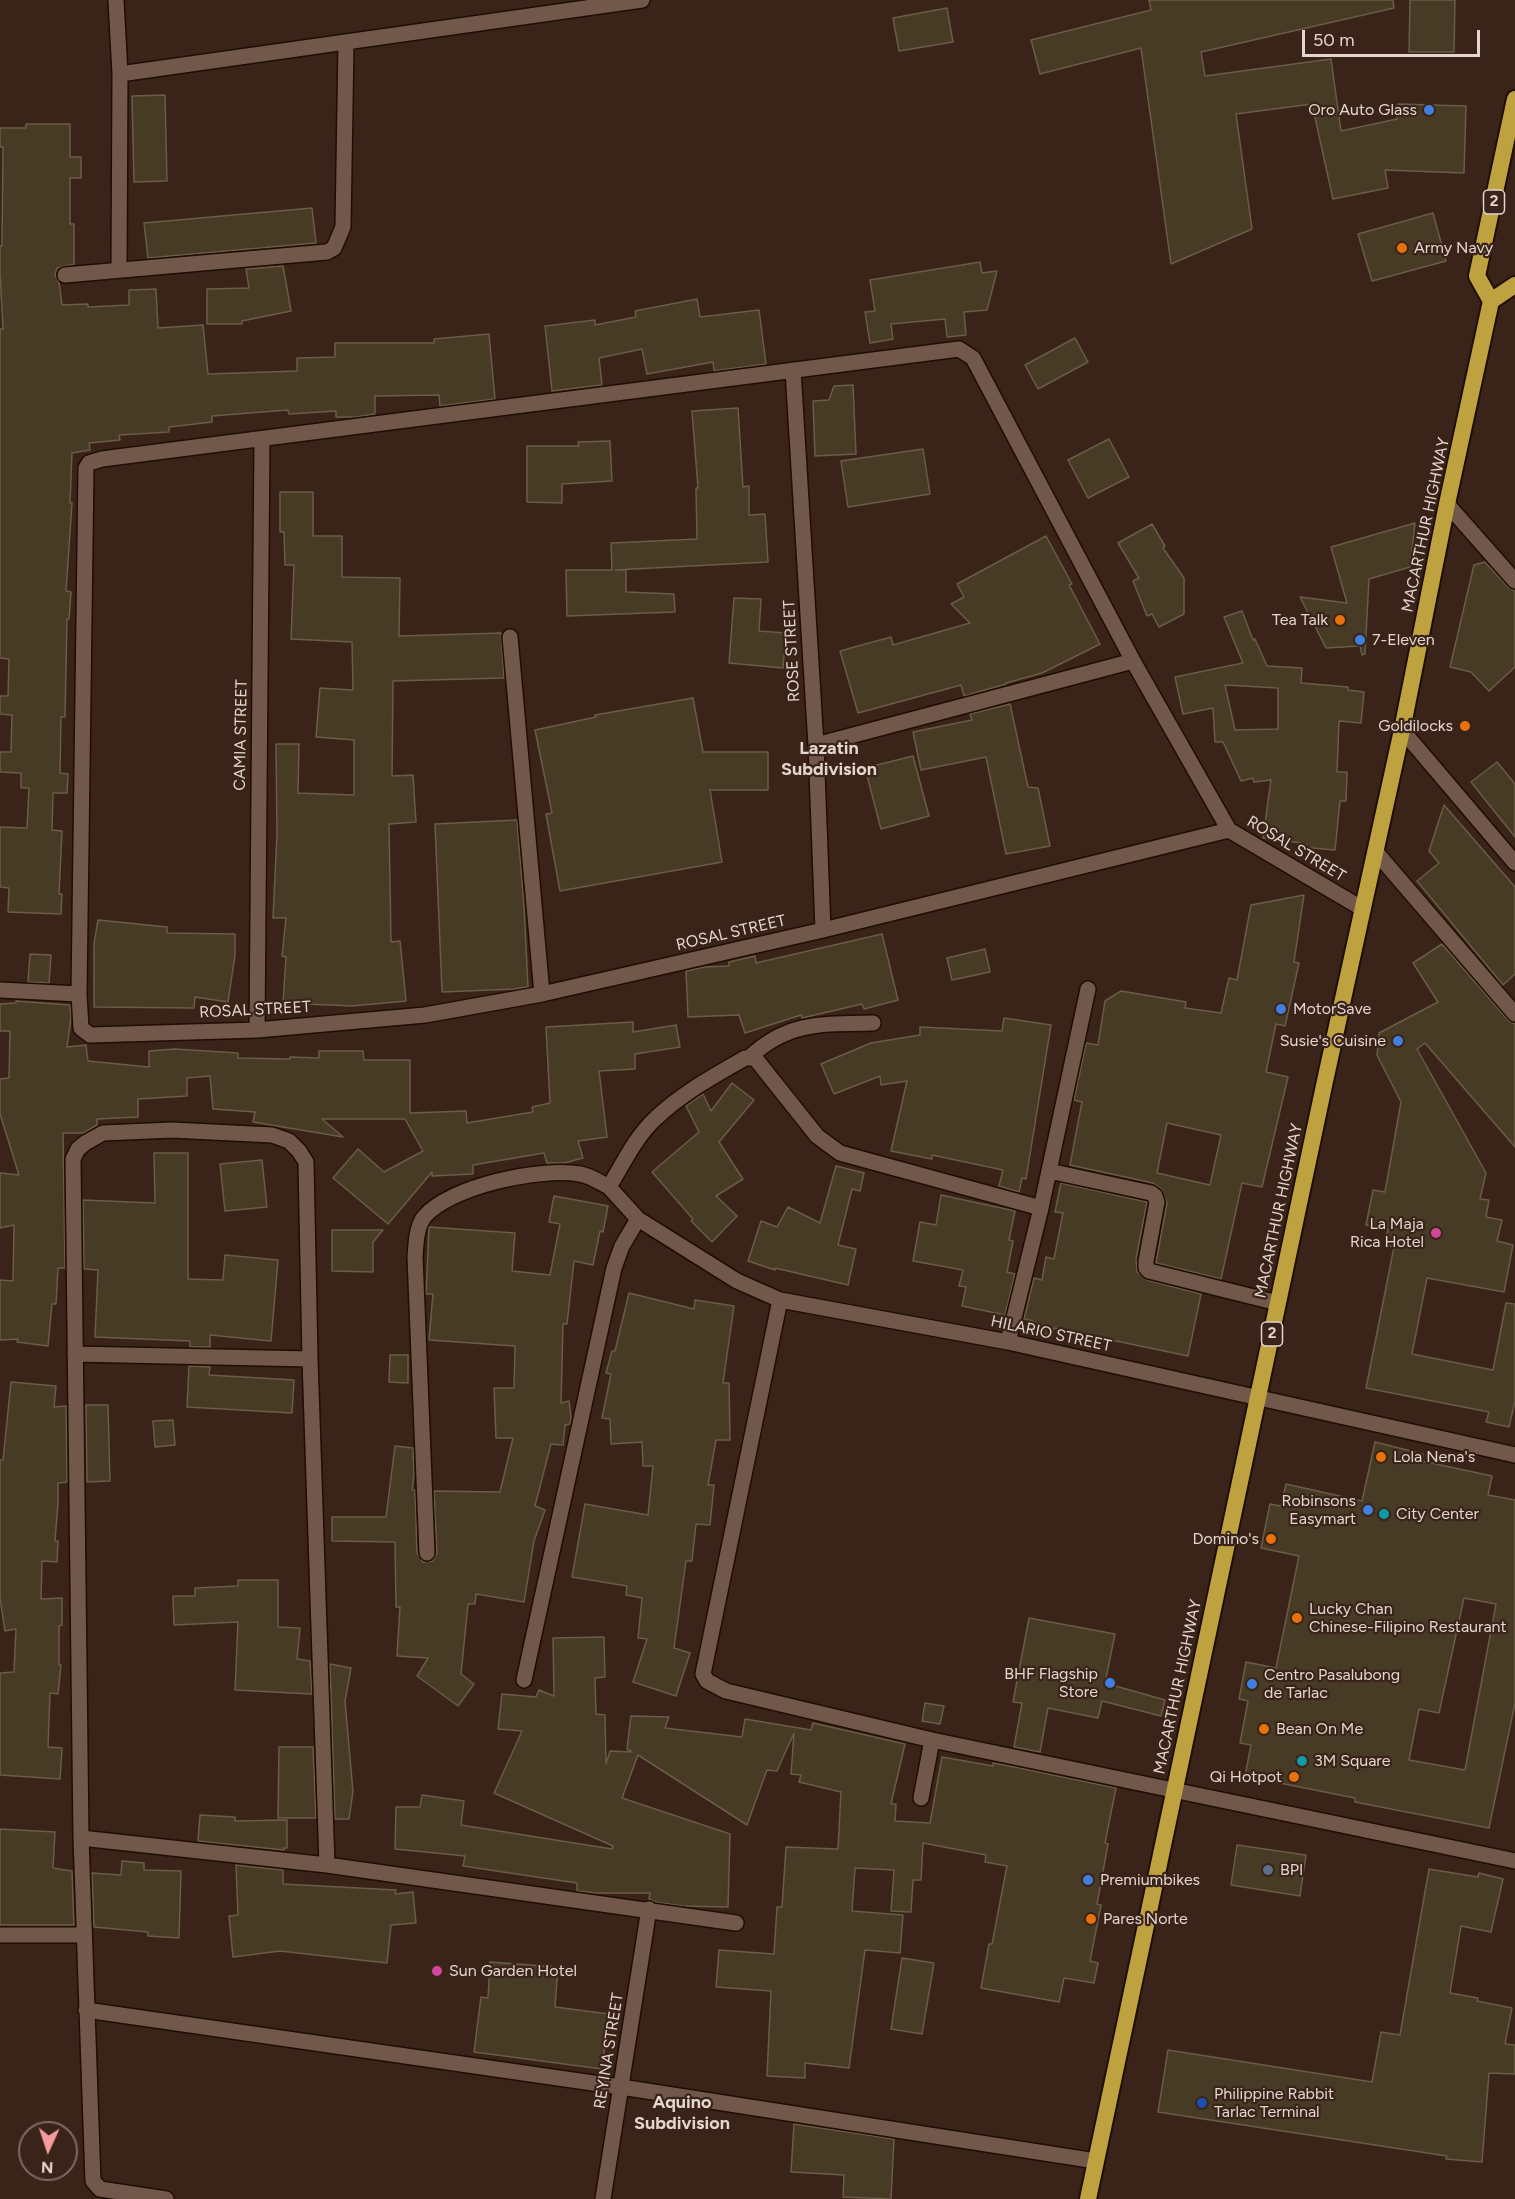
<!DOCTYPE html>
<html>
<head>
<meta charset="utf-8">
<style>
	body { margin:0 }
	#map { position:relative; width:1515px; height:2199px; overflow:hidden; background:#3a2419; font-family:Figtree,sans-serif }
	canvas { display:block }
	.north { position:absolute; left:18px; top:2121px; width:60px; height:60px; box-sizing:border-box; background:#3a2419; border:2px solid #7e6b61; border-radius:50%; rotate:183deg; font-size:16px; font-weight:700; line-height:24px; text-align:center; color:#e4d5ce }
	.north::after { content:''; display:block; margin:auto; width:21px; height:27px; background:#f59b9e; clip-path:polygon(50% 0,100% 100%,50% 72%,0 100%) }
	.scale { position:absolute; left:1302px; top:30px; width:178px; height:27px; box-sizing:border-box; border:3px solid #e4d5ce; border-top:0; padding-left:8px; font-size:18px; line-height:21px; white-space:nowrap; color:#e4d5ce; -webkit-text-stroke:4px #3a2419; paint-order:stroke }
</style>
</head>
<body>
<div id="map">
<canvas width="1515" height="2199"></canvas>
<div class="north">N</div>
<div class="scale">50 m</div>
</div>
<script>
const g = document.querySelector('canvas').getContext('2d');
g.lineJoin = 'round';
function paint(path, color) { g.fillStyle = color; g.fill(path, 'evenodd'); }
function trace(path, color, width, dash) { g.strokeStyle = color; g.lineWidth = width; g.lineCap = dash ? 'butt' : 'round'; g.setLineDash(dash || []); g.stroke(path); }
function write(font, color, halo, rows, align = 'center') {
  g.font = font + ' Figtree,sans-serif'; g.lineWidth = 4.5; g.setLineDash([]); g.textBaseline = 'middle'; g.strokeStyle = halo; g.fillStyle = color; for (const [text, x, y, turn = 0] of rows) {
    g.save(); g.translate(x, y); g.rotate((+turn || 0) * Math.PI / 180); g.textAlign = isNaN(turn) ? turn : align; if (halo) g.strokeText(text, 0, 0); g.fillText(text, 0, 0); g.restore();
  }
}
const building = new Path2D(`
	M1149,0H1393L1394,8L1201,52L1205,76L1331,59L1341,131L1397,119L1398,104L1466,106L1464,173L1385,170L1388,188L1333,199L1312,104L1236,114L1252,229L1171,264L1141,48L1040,74L1031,40L1151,10Z
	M1410,0H1455L1454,52H1409Z
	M947,8L953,42L899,51L893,18Z
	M165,95L167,181L134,182L132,96Z
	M26,124H70V157H81V178H70V224H74V264L57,268L55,275L59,282L62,305L88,304V307L129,305V290L156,289L158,328L203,325L208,374L297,371V358L335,357V343H434V339L489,334L495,399L440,406L439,395L375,396V414L356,417H336V411L289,414L288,410L212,416V422L169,427V432L119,435L120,440L89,443L90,450L72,453L70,503H72L66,591L71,592L69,619H67L65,717H61L60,773L68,774L67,793H53L52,830L62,831L59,894H62L61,914L8,912L9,888L0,887V827L27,828L29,788H21V773L0,772V752H11L12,715L0,714V696H8L9,659L0,658V329H3L0,273V246H2L3,147H0V128H26Z
	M312,208L316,243L148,258L144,223Z
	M1433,213L1446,261L1372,281L1358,234Z
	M980,262L982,273L997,271L987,310L964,312L966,335L947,337L945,319L891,324L893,339L870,343L865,312L875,311L870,280Z
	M283,266L291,311L242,321V324H207V289L249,288L246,269Z
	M697,299L700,317L759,310L766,364L714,371L713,362L647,374L642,349L599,358L602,385L552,391L545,326L595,320V325L636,317L635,311Z
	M1075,338L1088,362L1038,389L1025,365Z
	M853,385L856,454L815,456L813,401L829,400L834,386Z
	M738,408L743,487L749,486V515L765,514L768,562L615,570H626V592L674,594L675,612L567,616L566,570H612L611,543L697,539L696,488H698L692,411Z
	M1109,439L1129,477L1088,498L1068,460Z
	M610,441L612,481L562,484V503L527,502V446H579L578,442Z
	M923,449L930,494L848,507L841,461Z
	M280,492H313V536H342V577L400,578L399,636L501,633L504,678L393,681L392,776L413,775L416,822L389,824L391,942L400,941L406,1001L352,1006L283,1003L286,957L282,956L286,918H273L277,834L276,744H299L298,793L354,795V740L316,737L320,688L353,690L352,642L291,639L294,565H285L284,532H280Z
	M1415,523L1410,567L1369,579L1365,654L1362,655L1360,646L1326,648L1300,597L1347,603L1331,547Z
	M1152,524L1165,546L1163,548L1184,578V614L1159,627L1152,614L1147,616L1133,581L1139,578L1118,543Z
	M1046,536L1072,584L1069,585L1100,644L1042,673L1006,683V684L964,696L961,685L858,713L840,651L891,637L893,645L970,623L951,604L964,597L957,584Z
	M1485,562L1508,587L1515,591V667L1489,691L1471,672L1450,667L1474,565Z
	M734,598L761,599L759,631L786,633L783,668L729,663Z
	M1242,611L1253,640L1255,639L1267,666L1302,668L1301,683L1348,687V690L1364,692L1361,723L1339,721L1337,772H1347L1346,801H1340L1335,850L1301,847V843L1263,838L1271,780L1254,782L1253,778L1241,781L1223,742H1215L1213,708L1183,714L1175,677L1243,663L1224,617ZM1225,685L1278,688V729L1235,730Z
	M693,698L703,752H768V790H710L722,862L560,891L546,814L552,813L535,730L596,717L595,715Z
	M1010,704L1028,787L1038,788L1050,846L1006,854L986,757L921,770L913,732L972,720L970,714Z
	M913,756L929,816L881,829L865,768Z
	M1497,762L1515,784V837L1471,782Z
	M1444,805L1515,887V974L1503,985L1417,881L1439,863L1429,851Z
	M517,820L524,906L528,987L514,989L442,992L435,824Z
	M1304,895L1294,962L1299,963L1285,1026L1276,1024L1266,1072L1288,1077L1262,1187L1242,1183L1221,1279L1156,1263L1167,1203L1161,1189L1153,1183L1070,1165L1082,1102L1074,1100L1086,1043L1098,1045L1105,1001L1121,991L1186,1002L1185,1008L1221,1013L1229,978L1237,980L1251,905ZM1167,1123L1221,1135L1210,1185L1157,1173Z
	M98,920L167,927V933L235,934V955L228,1002L195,997L194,1008L94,1007V944Z
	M882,934L898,1000L864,1009L862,1004L802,1018L801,1015L745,1033L739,1015L688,1017L686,971L705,967L729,966V962L755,956L756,963Z
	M1442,944L1508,1020L1515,1024V1147L1425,1043L1417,1049L1486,1173L1480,1199L1489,1200L1486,1217L1502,1220L1497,1241L1513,1245L1504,1292L1427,1278L1412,1354L1493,1370L1506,1303L1515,1304V1401L1509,1427L1486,1422L1489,1412L1366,1388L1394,1247L1385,1245L1388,1229L1366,1225L1373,1190L1385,1192L1401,1102L1377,1055L1379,1033L1438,1002L1413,963Z
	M985,949L990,972L952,980L947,958Z
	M30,954L51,955L49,983L28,982Z
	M16,1001L70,1005L71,1018L67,1047L86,1045L88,1061L149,1067V1051L175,1049L238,1053V1058L290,1059V1057L319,1058V1051H363L364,1060H410V1113L466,1111L467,1123L533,1112L532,1107L550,1103L546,1027L633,1022V1032L676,1025L680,1047L635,1054V1069L599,1071L607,1137L578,1141L583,1158L564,1163H547L544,1153L473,1165V1174L432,1176V1172L388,1224L333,1178L358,1149L384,1172L423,1151L405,1119H322L343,1137L253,1122L255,1112L213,1109L210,1076L187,1078V1096L138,1099V1117L97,1119V1125L83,1133H63L65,1268H58L56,1304H52L48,1346L17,1342L18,1339L0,1340V1280L13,1281L14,1225L0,1228V1173L19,1175L0,1114V1079L9,1078L10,1031H0V1004L16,1003Z
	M1004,1018L1051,1025L1026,1179L1022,1178L1019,1192L999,1186L1003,1170L932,1155V1159L891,1151L907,1081L881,1085L880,1076L834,1094L821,1064L871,1043L920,1035V1027L1002,1031Z
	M732,1083L754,1100L719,1142L743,1179L716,1196L737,1216L712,1242L691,1221L693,1219L652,1172L699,1132L686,1106L703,1094L711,1111Z
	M154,1153H188V1279L223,1280L225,1255L278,1260L271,1341L210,1335V1347H190V1341L95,1337L98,1270L84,1269L83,1200L155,1203Z
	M262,1160L267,1207L225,1211L220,1164Z
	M836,1166L864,1173L860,1191L852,1189L838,1245L856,1249L848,1285L775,1268V1270L748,1261L761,1221L777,1227L788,1207L820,1223Z
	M1061,1183L1147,1202L1136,1259L1137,1272L1147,1280L1201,1294L1188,1356L1054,1328L1052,1336L1031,1331L1033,1321L1024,1319L1034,1278L1042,1280L1046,1257L1054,1259L1063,1213L1055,1212Z
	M941,1195L1015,1211L1009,1240L1013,1241L1007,1272L1015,1274L1005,1315L962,1306L966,1287L959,1286L963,1270L913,1261L920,1222L936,1225Z
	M554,1196L608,1206L603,1232L600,1231L593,1265L574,1261L567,1324H563L561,1403L569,1401L571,1418L570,1424L565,1425L563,1445L551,1444L535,1506L545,1510L534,1541L524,1602L476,1594L475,1604H468L461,1674L474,1684L458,1706L417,1676L428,1658L397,1656L400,1607H396L395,1542L332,1541V1517H386L395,1446L413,1448L414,1474L412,1490H415L417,1553L423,1562L433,1561L437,1553L434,1491L500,1492L513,1438H496L494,1388H514L515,1346L429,1340L433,1294H426L429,1229V1227L515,1233L512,1271L550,1275L560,1224L549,1222Z
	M332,1230H383L373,1242V1272L332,1271Z
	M629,1293L694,1309L695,1300L734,1306L723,1383H729L730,1440H716L708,1485H714L710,1525L696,1524L692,1561H686L674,1648L690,1653L676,1696L633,1682L647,1639L638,1638L642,1598L626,1595L627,1586L572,1577L585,1504L648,1515L653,1466H643L642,1442L611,1444L610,1419L602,1418L611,1374L606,1373L612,1351H615Z
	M390,1355H408V1383L389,1382Z
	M189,1366L210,1367L209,1375L294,1380L292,1413L187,1407Z
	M11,1382L56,1386L54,1407L66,1406L67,1482L58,1483V1503L55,1541H58L57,1562L42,1561L41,1599L62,1598V1625L59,1626V1665H61L58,1694L50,1693L48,1747L62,1748L60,1779L0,1775V1673L14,1672L16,1629L5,1631L0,1598V1460H3Z
	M86,1405H108L110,1481L87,1482Z
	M173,1420L175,1445L155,1447L153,1421Z
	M1375,1442L1423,1454L1422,1461L1492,1476L1488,1495L1515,1500V1703L1489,1828L1355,1802V1798L1245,1776L1251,1745L1240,1743L1248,1701L1239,1699L1246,1662L1276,1668L1299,1556L1261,1548L1270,1504L1281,1506L1286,1484L1362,1501ZM1464,1598L1496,1604L1465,1770L1409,1760L1419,1709L1439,1713Z
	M238,1580H278V1627L300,1628L297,1659L310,1661L312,1694L235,1690L238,1622L174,1625L173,1596H195V1588L238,1586Z
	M1029,1618L1115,1634L1105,1683L1165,1700L1161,1716L1102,1701L1098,1718L1048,1708L1040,1752L1014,1747L1022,1703L1013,1702Z
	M604,1637L605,1677L595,1678L596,1714L605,1715L606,1764L610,1751L632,1752L627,1749L631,1716L669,1717L665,1728L742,1737L745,1719L811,1730L813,1723L905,1744L891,1804H896L895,1821L930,1823L942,1757L993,1766V1763L1010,1766L1116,1788L1105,1843L1108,1844L1097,1904L1101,1905L1090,1961L1098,1963L1094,1983L1064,1978L1059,2002L981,1988L989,1944H992L1007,1866L985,1862L986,1855L923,1843L921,1880H913L911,1912L891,1911L894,1870L855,1868L852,1911L903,1915L900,1953L865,1950L849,2068L805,2063V2078L767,2076L771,1991L716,1987L719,1950L774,1954L777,1907H782L786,1847L838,1849L841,1792L799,1782L801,1775L791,1774L794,1733L777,1771L767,1770L747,1825L638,1755L622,1798L730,1834L728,1907L682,1906L655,1902L649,1899L650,1893H596L577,1891V1883L463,1866L465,1856L395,1849L396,1807H420L422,1795L464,1801L461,1825L612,1849L613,1846L494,1793L522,1731L498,1729L502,1694L536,1697L539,1690L554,1696L553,1638Z
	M330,1664L351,1668L345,1701L353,1792L349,1819H335Z
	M925,1703L944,1706L940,1724L922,1721Z
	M279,1747H313L316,1818H278Z
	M200,1815L235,1817V1821L287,1820V1848H284V1850L198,1841Z
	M0,1829L55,1832L53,1868L72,1871L74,1925H0Z
	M1237,1845L1306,1855L1300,1896L1231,1885Z
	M122,1861L144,1863V1870L181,1871L179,1938L148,1936V1932L94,1927L92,1873L121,1875Z
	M236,1865L283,1870V1884L396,1890L395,1894L413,1892L416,1923L391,1925L387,1963L280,1951L233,1957L229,1916L238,1915Z
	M1429,1869L1478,1877L1479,1873L1503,1879L1491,1932L1461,1926L1450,1993L1478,1998L1477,2001L1512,2008L1505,2044L1515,2045V2074L1489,2073L1482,2162L1446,2159L1447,2156L1158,2112L1168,2050L1372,2082L1381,2032L1400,2035Z
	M902,1958L934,1963L922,2034L891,2029Z
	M490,1962L558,1967L555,2007L609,2014L602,2069L474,2052L481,1997L488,1998Z
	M794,2124L894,2139L891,2199L843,2197L844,2175L791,2172Z`);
paint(building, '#483b25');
trace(building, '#6a5c46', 1.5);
const minor = new Path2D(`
	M116,0L120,74L119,270
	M120,74L642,0
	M65,275L327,252L334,248L343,227L346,44
	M793,370L816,745L823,930
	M1447,504L1515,581
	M510,637L542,994
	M1402,730L1515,863
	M816,745L1133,661
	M1229,830L1133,661L973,358L959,349L102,459L89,463L86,468L79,994L81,1028L90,1035L257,1030L425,1015L542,994L823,930L1229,830L1363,909
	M1375,851L1515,1014
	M0,990L79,994
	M257,1030L262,440
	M750,1057C788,1021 824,1024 873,1023
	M1049,1171L1151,1193L1155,1196L1157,1202L1146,1261V1268L1149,1271L1278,1303
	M609,1187L638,1219L737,1281L780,1300L1008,1342L1515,1455
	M780,1300L703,1674L707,1681L726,1691L932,1740L1515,1861
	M1008,1342L1041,1208L1088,989
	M75,1354L310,1359
	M427,1553L415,1257C416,1245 416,1228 424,1217C450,1186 541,1167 580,1174C591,1176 599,1182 609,1187C623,1164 636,1136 656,1118C682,1093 714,1076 745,1058H755L817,1136L840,1153L1041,1208
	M524,1680L614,1268L622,1246L638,1219
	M921,1798L932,1740
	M81,1838L327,1865L736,1923
	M0,1935H84
	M86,2010L621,2087L1096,2161
	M166,2199L100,2189L93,2181L81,1838L73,1159L78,1149L85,1143L103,1133L172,1130L272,1135L289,1141L299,1151L306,1162L310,1359L327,1865
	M603,2199L649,1909`);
const trunk = new Path2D(`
	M1491,301L1515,285
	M1088,2199L1325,1081L1402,730L1447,504L1491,301L1477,276L1515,99`);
trace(minor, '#200d03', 18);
trace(trunk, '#200d03', 20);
trace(minor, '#71584b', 15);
trace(trunk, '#bea240', 16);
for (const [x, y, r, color] of [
	[1429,110,6,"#3f7fe0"],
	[1402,248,6,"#e8710a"],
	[1340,620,6,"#e8710a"],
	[1360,640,6,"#3f7fe0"],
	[1465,726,6,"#e8710a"],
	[1281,1009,6,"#3f7fe0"],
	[1398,1041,6,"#3f7fe0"],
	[1436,1233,6,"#d1479c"],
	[1381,1457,6,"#e8710a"],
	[1368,1510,6,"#3f7fe0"],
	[1384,1514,6,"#0f9aa8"],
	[1271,1539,6,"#e8710a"],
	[1297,1618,6,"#e8710a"],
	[1110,1683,6,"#3f7fe0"],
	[1252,1684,6,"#3f7fe0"],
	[1264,1729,6,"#e8710a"],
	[1302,1761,6,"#0f9aa8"],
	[1294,1777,6,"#e8710a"],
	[1268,1870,6,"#5c6f8a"],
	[1088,1880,6,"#3f7fe0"],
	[1091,1919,6,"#e8710a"],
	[437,1971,6,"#d1479c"],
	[1202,2103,6,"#1a4fb4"]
]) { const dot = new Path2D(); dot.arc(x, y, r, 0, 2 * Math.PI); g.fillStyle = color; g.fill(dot); trace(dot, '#3a2419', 2); }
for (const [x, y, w] of [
	[1494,202,21],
	[1272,1334,21]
]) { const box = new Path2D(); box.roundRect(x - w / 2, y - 12, w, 24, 4.5); g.fillStyle = '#3a2419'; g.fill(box); trace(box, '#e4d5ce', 1.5); }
write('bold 15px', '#e4d5ce', null, [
	["2",1494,202],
	["2",1272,1334]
]);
write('16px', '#e4d5ce', '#3a2419', [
	["Oro Auto Glass",1417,110,"right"],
	["Army Navy",1414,248],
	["Tea Talk",1328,620,"right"],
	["7-Eleven",1372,640],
	["Goldilocks",1453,726,"right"],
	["MotorSave",1293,1009],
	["Susie's Cuisine",1386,1041,"right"],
	["La Maja",1424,1224,"right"],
	["Rica Hotel",1424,1242,"right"],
	["Lola Nena's",1393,1457],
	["Robinsons",1356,1501,"right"],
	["Easymart",1356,1519,"right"],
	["City Center",1396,1514],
	["Domino's",1259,1539,"right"],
	["Lucky Chan",1309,1609],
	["Chinese-Filipino Restaurant",1309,1627],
	["BHF Flagship",1098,1674,"right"],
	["Store",1098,1692,"right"],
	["Centro Pasalubong",1264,1675],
	["de Tarlac",1264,1693],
	["Bean On Me",1276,1729],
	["3M Square",1314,1761],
	["Qi Hotpot",1282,1777,"right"],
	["BPI",1280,1870],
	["Premiumbikes",1100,1880],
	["Pares Norte",1103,1919],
	["Sun Garden Hotel",449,1971],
	["Philippine Rabbit",1214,2094],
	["Tarlac Terminal",1214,2112]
], 'left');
write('16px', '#e4d5ce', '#3a2419', [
	["MACARTHUR HIGHWAY",1426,525,-78],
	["ROSE STREET",792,651,-93],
	["CAMIA STREET",241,735,-89],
	["ROSAL STREET",1296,849,31],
	["ROSAL STREET",731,933,-13],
	["ROSAL STREET",255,1010,-3],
	["MACARTHUR HIGHWAY",1279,1211,-78],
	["HILARIO STREET",1051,1334,12],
	["MACARTHUR HIGHWAY",1178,1687,-78],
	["REYINA STREET",609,2051,-81]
]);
write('bold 18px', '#e4d5ce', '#3a2419', [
	["Lazatin",829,749],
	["Subdivision",829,770],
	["Aquino",682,2103],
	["Subdivision",682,2124]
]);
</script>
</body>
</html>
